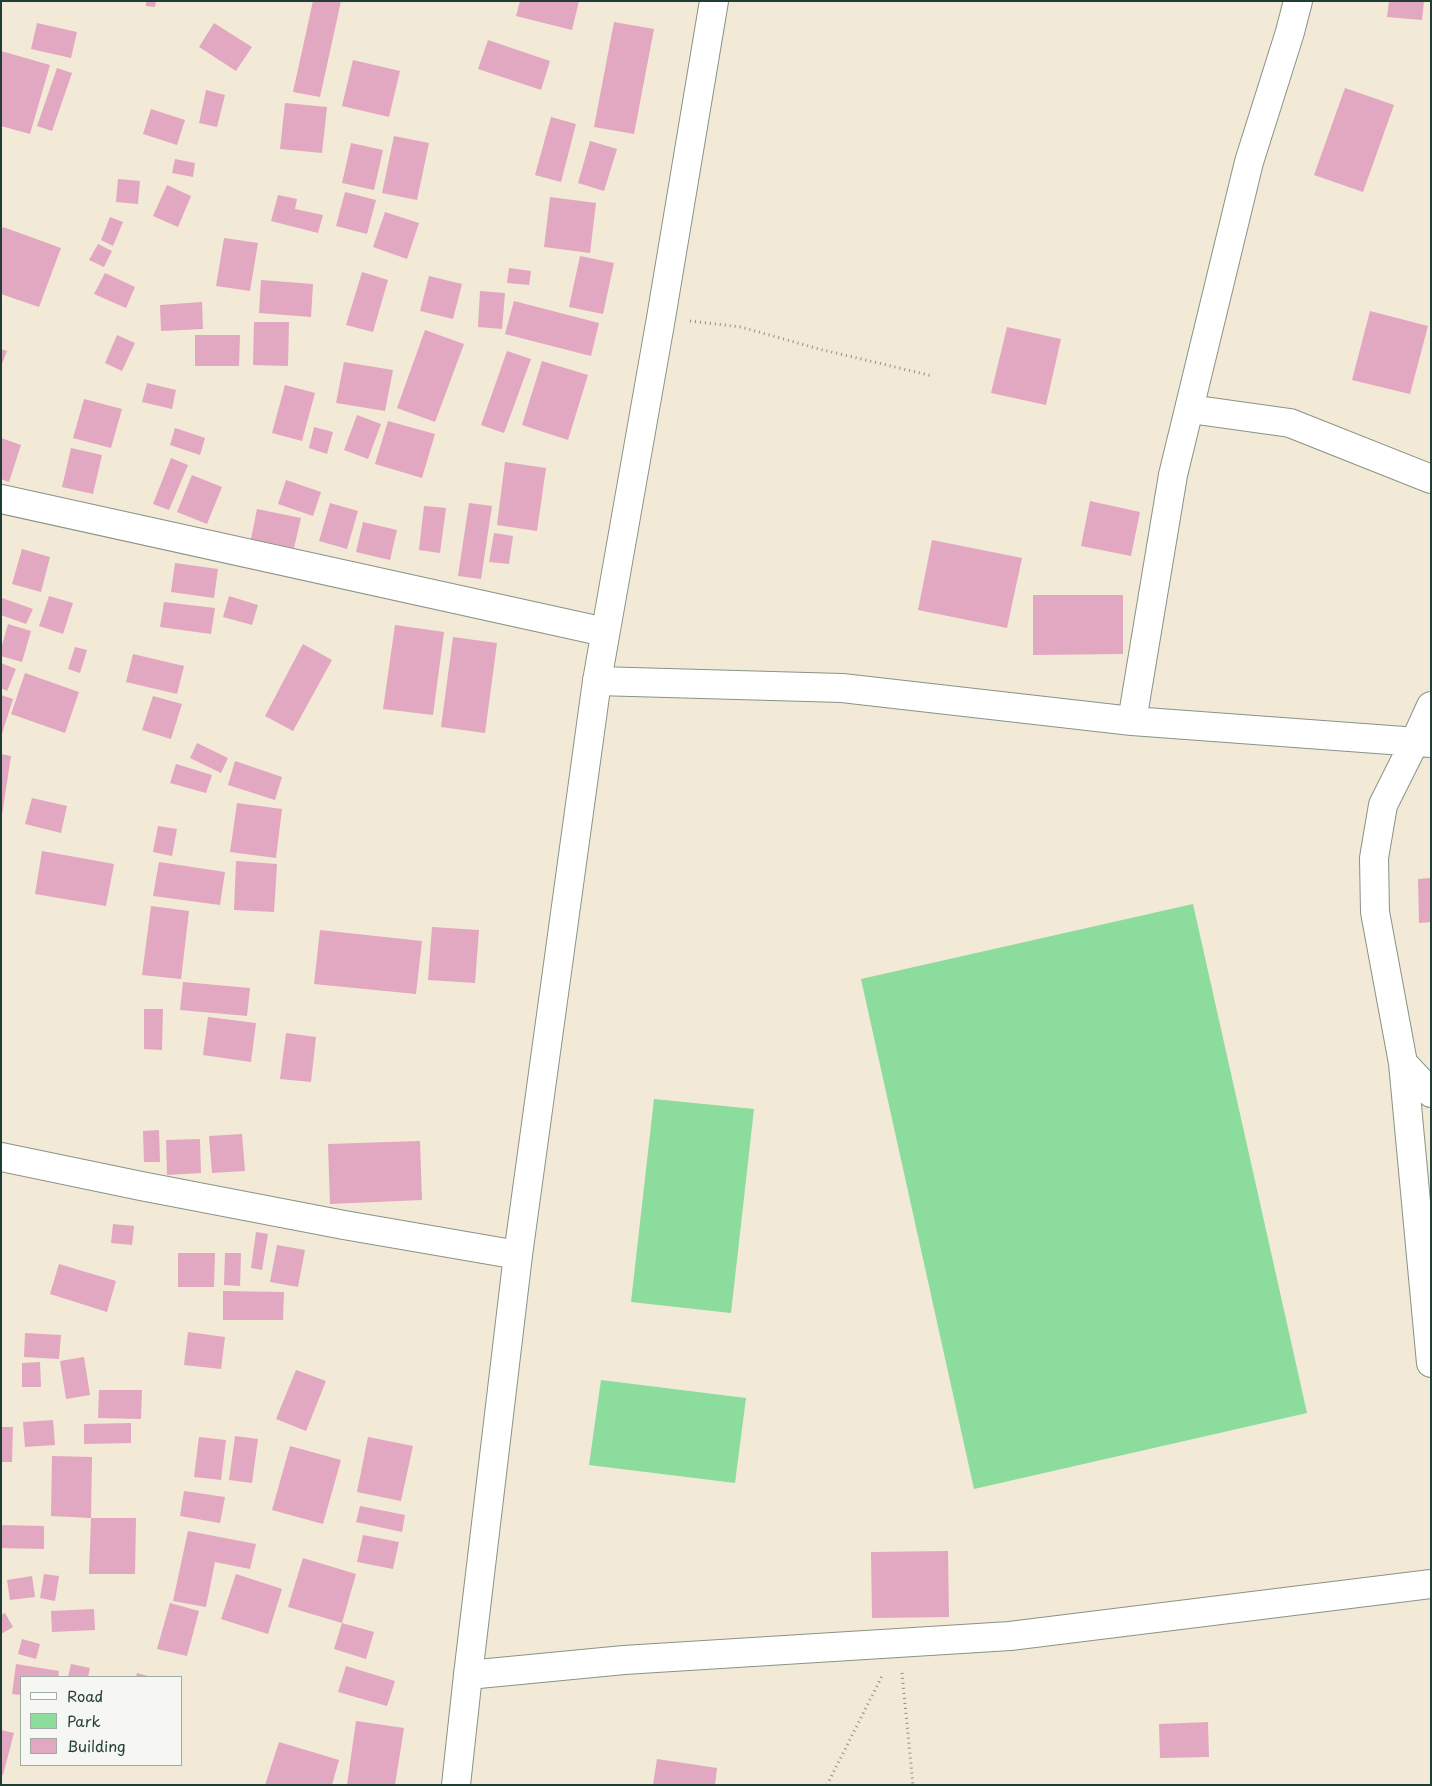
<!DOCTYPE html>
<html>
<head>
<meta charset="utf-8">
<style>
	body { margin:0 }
	#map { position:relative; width:1432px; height:1786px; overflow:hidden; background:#f3e9d7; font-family:"Playpen Sans",sans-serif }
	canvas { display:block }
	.frame { position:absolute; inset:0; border:2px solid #1f3d34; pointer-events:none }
	.legend { position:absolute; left:20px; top:1676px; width:162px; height:90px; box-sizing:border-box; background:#f6f6f2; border:1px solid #a0aca6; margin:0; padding:6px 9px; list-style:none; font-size:15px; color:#1f3d34 }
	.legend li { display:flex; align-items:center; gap:10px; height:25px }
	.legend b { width:25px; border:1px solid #a0aca6 }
</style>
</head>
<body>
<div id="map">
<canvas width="1432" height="1786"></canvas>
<div class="frame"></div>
<ul class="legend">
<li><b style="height:6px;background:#fff"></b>Road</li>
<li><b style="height:14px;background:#8bdc9d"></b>Park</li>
<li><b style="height:14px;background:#e2a7c1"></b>Building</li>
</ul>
</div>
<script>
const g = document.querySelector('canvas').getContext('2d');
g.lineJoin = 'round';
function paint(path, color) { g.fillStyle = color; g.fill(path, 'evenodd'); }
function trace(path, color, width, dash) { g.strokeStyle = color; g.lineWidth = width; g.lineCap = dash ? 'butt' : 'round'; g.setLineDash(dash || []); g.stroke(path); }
paint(new Path2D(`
	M1193,904L1307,1413L974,1489L861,979Z
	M654,1099L754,1109L731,1313L631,1302Z
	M601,1380L746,1398L735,1483L589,1465Z`), '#8bdc9d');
paint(new Path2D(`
	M146,1H156L155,7L146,6Z
	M313,1H341L320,97L293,92Z
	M520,1H579L572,30L516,16Z
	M1389,1H1424L1422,20L1387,17Z
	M614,22L654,29L634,134L594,127Z
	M37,23L77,32L71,58L31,49Z
	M214,23L252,47L236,71L199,47Z
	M488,40L550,61L541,90L478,69Z
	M1,51L50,65L30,134L1,126Z
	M353,60L400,71L389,117L342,106Z
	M57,68L72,73L52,131L37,126Z
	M1345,88L1394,105L1363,192L1314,175Z
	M206,90L225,95L217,127L199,123Z
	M285,103L327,107L322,153L280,149Z
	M151,109L185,120L177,145L143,134Z
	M551,117L576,124L561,182L535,175Z
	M394,136L429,143L417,200L382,193Z
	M590,141L617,149L604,191L578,183Z
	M351,143L383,150L374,190L342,183Z
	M175,159L195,163L193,177L172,173Z
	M118,179L140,181L138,204L116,202Z
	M167,185L191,196L178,227L153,216Z
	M345,192L376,200L367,234L336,226Z
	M278,195L297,199L295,209L323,215L318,233L271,221Z
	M550,197L596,203L590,253L544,247Z
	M385,212L419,223L407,259L373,247Z
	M110,217L123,222L113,246L101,240Z
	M3,227L61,248L39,307L1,294V231Z
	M224,238L258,243L250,291L216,286Z
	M98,244L112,251L104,267L89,260Z
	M580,256L614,263L603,314L569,307Z
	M509,268L531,271L529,285L507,283Z
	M362,272L388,280L373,332L346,325Z
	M105,273L135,287L126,308L94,294Z
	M429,276L462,284L453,319L420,311Z
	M261,280L313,284L311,317L259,313Z
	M480,291L505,293L502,329L478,327Z
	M514,301L599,323L591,356L505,334Z
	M202,302L203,329L161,331L160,305Z
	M1370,311L1428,326L1410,394L1352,380Z
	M254,322H289L288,366L253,365Z
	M1007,327L1061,339L1046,405L991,393Z
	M425,330L464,344L435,422L397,408Z
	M117,335L135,343L122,371L105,363Z
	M195,335H240L239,366H195Z
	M1,349L7,351L1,366Z
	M507,351L531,359L504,433L481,425Z
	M542,361L588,375L568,440L522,425Z
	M344,362L393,370L385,411L336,403Z
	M147,383L176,390L172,409L142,402Z
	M285,385L315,393L302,441L272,433Z
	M84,399L122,409L111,448L73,438Z
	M357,415L381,424L368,459L344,450Z
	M388,421L435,434L422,478L375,464Z
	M314,427L333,432L327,454L309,448Z
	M175,428L205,438L200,455L170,445Z
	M1,438L21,445L9,482L1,479Z
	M71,448L102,455L93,494L62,487Z
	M171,458L188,465L169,510L153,504Z
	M505,462L546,468L537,531L497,525Z
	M192,475L222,487L207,524L177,512Z
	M286,480L321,492L313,516L278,504Z
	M1090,501L1140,512L1131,556L1081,546Z
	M330,503L358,511L347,549L319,541Z
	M469,503L492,506L481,579L458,576Z
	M424,506L446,508L440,553L419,550Z
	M257,509L301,518L294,548L251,539Z
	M363,522L397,530L390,560L356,552Z
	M494,533L513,536L509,564L489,562Z
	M932,540L1022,558L1007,628L918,610Z
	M22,549L50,557L41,592L12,584Z
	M175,563L218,569L214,598L171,592Z
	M1033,595H1123V654L1033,655Z
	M49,596L73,603L63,634L39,626Z
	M229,596L258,605L252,625L223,617Z
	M2,598L33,609L26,624L1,615Z
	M164,602L215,608L211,634L160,627Z
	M8,624L31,631L22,662L1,656V649Z
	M395,625L444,632L433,715L383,709Z
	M453,637L497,643L485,733L441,727Z
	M303,644L332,660L293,731L265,716Z
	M75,647L87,650L80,673L68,669Z
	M133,654L184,666L177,694L126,682Z
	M1,663L16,669L7,691L1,688Z
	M25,673L79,692L65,733L11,714Z
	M1,695L13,699L2,734H1Z
	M153,696L182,704L171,739L142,730Z
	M197,743L228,758L221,773L190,758Z
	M1,754L11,756L2,815L1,814Z
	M235,761L282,777L275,800L228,785Z
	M176,764L212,775L206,793L170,783Z
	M32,798L67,806L61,833L25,824Z
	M237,803L282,809L276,858L230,852Z
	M158,826L177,829L172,856L153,852Z
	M42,851L114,864L106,906L35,894Z
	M236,861L277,864L274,912L234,910Z
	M159,862L225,872L220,905L153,896Z
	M1431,878V922L1419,923L1418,879Z
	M151,906L189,911L181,979L142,975Z
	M432,927L479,930L475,983L428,980Z
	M320,930L422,941L416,994L314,984Z
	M183,982L250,988L247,1016L180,1010Z
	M144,1009H163L162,1050L144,1049Z
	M208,1017L256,1023L251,1062L203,1055Z
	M286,1033L316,1037L311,1082L280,1079Z
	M159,1130L160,1162H144L143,1131Z
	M242,1134L245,1171L212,1173L209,1136Z
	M200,1139L201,1173L167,1175L166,1140Z
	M420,1141L422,1200L330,1204L328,1144Z
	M113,1224L134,1226L132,1245L111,1243Z
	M256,1232L268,1234L262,1270L251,1268Z
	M277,1245L305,1250L298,1287L270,1282Z
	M178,1253H215L214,1287H178Z
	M225,1253H241L240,1286L224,1285Z
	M59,1264L116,1281L107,1312L50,1294Z
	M223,1291L284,1292L283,1320H223Z
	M188,1332L225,1337L221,1369L184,1365Z
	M25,1333L61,1335L59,1359L24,1357Z
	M84,1357L90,1395L66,1399L60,1361Z
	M40,1362L41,1387H22V1363Z
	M296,1370L326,1381L306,1431L276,1419Z
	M99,1390H142L141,1419L98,1418Z
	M53,1420L55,1445L25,1447L23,1422Z
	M131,1423V1443L84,1444V1424Z
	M1,1427H13L12,1462H1Z
	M235,1436L258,1439L252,1483L229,1480Z
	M199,1437L226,1440L221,1480L194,1477Z
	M368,1437L413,1446L401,1501L357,1492Z
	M290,1446L341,1460L323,1524L272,1510Z
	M52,1456L92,1457L91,1518L51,1516Z
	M184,1491L225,1497L220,1523L180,1516Z
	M360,1506L405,1515L402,1532L356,1522Z
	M91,1518H136L135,1574H89Z
	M1,1525L44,1526V1549L1,1548Z
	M188,1531L256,1544L250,1569L215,1562L206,1607L173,1601Z
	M363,1535L399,1542L393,1569L357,1562Z
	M948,1551L949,1617L872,1618L871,1552Z
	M303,1558L356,1574L342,1623L288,1607Z
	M44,1574L59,1576L55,1601L40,1598Z
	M236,1574L282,1589L268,1634L221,1619Z
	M32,1576L35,1597L10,1600L7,1580Z
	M170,1603L199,1611L187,1656L157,1649Z
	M94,1609L95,1630L52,1632L51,1611Z
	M5,1613L13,1627L1,1634V1615Z
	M342,1623L374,1632L366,1659L334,1649Z
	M22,1639L40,1644L36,1659L18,1654Z
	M16,1664L59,1671L58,1677H21V1695L12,1694Z
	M71,1664L90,1668L88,1677H68Z
	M346,1666L395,1681L387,1706L338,1692Z
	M137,1673L151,1677H136Z
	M356,1721L404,1728L395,1785H347Z
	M1208,1722L1209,1757L1160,1758L1159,1724Z
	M1,1730L14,1733L3,1775H1Z
	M279,1742L339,1760L332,1785H265Z
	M657,1759L717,1768L715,1785H653Z`), '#e2a7c1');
const street = new Path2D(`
	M1190,409L1290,423L1431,479
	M1,499L605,632
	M597,681L842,688L1132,721L1431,743
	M1431,706L1415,741L1383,805L1374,858L1375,912L1403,1063L1431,1093
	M1132,721L1173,475L1249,162L1290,32L1298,1
	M1403,1063L1431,1363
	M1,1157L141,1186L344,1225L518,1255
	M468,1675L624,1660L1010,1636L1431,1584`);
const secondary = new Path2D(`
	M456,1785L468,1675L518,1255L597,681L661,318L714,1`);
trace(street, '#899386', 30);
trace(secondary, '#899386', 30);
trace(new Path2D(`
	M690,321L741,327L819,349L933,376
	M902,1673L913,1785
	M827,1785L883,1674`), '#899386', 3, [1, 4]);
trace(street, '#fff', 28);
trace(secondary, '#fff', 28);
</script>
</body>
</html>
